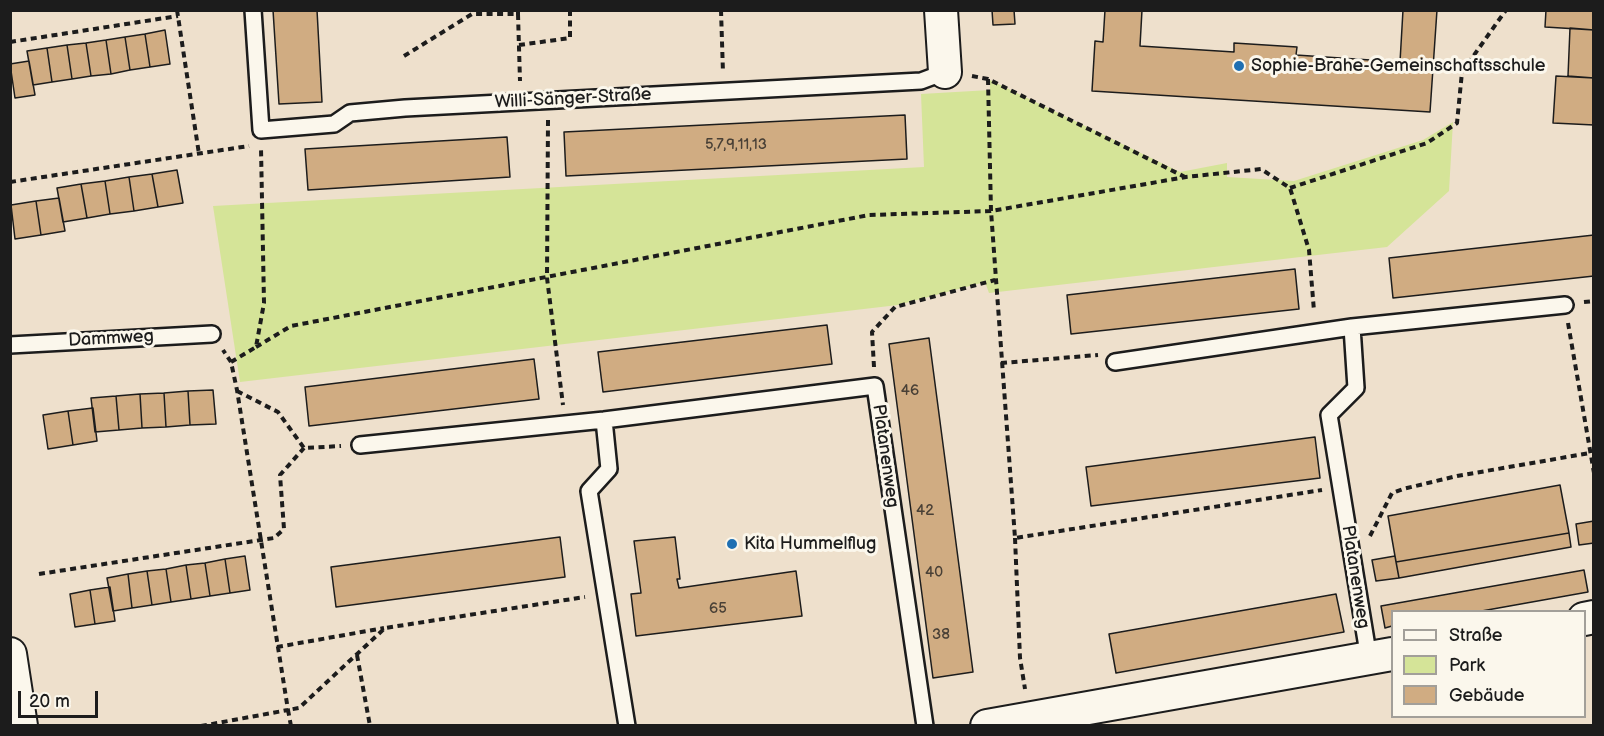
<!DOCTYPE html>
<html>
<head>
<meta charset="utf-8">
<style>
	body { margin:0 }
	#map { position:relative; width:1604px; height:736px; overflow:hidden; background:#eee0cc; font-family:"Balsamiq Sans",sans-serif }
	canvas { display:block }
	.frame { position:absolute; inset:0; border:12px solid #1c1c1c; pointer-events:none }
	.legend { position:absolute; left:1391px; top:610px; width:195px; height:108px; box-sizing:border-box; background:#fbf7ec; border:2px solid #a29f99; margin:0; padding:8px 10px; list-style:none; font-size:18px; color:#1c1c1c }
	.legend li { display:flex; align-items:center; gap:12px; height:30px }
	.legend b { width:30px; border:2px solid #a29f99 }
	.scale { position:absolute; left:18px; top:691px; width:80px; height:27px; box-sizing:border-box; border:3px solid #1c1c1c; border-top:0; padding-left:8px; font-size:18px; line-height:21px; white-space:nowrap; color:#1c1c1c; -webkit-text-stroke:4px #fbf7ec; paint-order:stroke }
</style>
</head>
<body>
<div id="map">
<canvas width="1604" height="736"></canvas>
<div class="frame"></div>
<ul class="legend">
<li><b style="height:8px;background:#fbf7ec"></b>Straße</li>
<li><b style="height:16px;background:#d5e498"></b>Park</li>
<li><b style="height:16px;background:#d0ac82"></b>Gebäude</li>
</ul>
<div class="scale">20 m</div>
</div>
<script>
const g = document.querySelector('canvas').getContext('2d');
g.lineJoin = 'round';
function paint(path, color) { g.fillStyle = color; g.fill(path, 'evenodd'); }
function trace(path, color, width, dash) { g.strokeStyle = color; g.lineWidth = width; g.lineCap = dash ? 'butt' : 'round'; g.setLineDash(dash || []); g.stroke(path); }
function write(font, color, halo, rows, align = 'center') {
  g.font = font + ' "Balsamiq Sans",sans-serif'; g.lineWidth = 6; g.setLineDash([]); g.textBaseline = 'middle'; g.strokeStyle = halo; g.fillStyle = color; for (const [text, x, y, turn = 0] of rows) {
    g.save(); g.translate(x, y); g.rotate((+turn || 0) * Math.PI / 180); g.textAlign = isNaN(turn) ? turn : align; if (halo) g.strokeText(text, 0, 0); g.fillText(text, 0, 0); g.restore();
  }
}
paint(new Path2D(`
	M990,80L1180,172L1227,163V177L1294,181L1423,140L1453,122L1449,191L1387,247L989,293L985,282L898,305L240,382L213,206L924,167L921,94L990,90Z`), '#d5e498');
const building = new Path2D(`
	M273,10H317L322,102L279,104Z
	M992,10H1014L1015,24L993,25Z
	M1105,10H1142L1140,46L1234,52V43L1297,47L1296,55L1400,62L1403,10H1437L1430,112L1092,91L1095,41L1103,42Z
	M1546,10H1594V30L1545,27Z
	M1570,28L1594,30V78L1568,76Z
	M165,30L170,64L150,67L145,34Z
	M145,34L150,67L130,70L125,37Z
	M125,37L130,70L111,74L106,40Z
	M106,40L111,74L91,76L86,43Z
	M86,43L91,76L72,79L67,45Z
	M67,45L72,79L52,82L47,48Z
	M47,48L52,82L33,85L27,51Z
	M29,61L35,95L15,98L10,64Z
	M1556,76L1594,78V125L1553,123Z
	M905,115L907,159L566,176L564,132Z
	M507,137L510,177L308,190L305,149Z
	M177,170L183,203L158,207L152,174Z
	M152,174L158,207L134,211L129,177Z
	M129,177L134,211L110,214L105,181Z
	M105,181L110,214L87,218L81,184Z
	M81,184L87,218L63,222L57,188Z
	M59,198L65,231L41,235L36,201Z
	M36,201L41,235L15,239L11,205Z
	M1594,235V276L1393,298L1389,258Z
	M1295,269L1299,309L1071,334L1067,295Z
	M827,325L832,364L603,392L598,352Z
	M929,338L973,672L933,678L889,344Z
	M534,359L539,399L309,426L305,387Z
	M213,390L216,424L190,425L188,391Z
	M188,391L190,425L166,427L164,393Z
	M164,393L166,427L142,428L140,394Z
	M140,394L142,428L119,430L116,396Z
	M116,396L119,430L95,432L91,398Z
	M93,408L97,441L73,445L68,411Z
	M68,411L73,445L48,449L43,415Z
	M1315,437L1320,478L1091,506L1086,467Z
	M1560,485L1569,533L1396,562L1388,516Z
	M1594,521V543L1579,545L1576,524Z
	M1569,533L1571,547L1399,578L1396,562Z
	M560,537L565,577L336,607L331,567Z
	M675,537L680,579H677L679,588L796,571L802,616L636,636L631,594L641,593L634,541Z
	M245,556L250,590L230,593L225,559Z
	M1395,556L1399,578L1376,581L1372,560Z
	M225,559L230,593L210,596L205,563Z
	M205,563L210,596L191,599L186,565Z
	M186,565L191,599L171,602L166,569Z
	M166,569L171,602L152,605L147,571Z
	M1584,570L1588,592L1476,612H1392V626L1385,628L1381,606Z
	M147,571L152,605L132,608L128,574Z
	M128,574L132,608L113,611L107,578Z
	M110,587L115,621L95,624L90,590Z
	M90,590L95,624L75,627L70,594Z
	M1336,594L1344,632L1116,673L1109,634Z`);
paint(building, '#d0ac82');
trace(building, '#1c1c1c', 1.5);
const service = new Path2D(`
	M253,10L261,130L334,124L350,113L405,108L921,81L945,72
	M1352,327L1356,388L1329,415L1369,659
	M10,345L212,334
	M1115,362L1352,327L1565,305
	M604,420L609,469L589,491L627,726
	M360,445L604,420L875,386L925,726`);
const minor = new Path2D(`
	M941,10L945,72
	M1584,619L1594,617
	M10,654L21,726
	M987,726L1392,654`);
trace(service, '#1c1c1c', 20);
trace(minor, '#1c1c1c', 36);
trace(new Path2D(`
	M177,10L199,154
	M721,10L723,73
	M518,14L520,81
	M10,42L178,16
	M519,45L570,38V10
	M404,56L472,14H518V10
	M972,76L988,79L1185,177
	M988,79L991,211L1015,538L1322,490
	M548,120L547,278L563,405
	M10,182L249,146
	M1290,188L1427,143L1457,123L1462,72L1506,10
	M1584,302L1594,301
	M1568,323L1594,473
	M256,347L291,326L869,215L991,211L1186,177L1261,169L1290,188L1309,250L1314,311
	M231,362L256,347L264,303L261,148
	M1001,363L1098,355
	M874,367L872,332L895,307L995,280
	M237,391L278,412L304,448L341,446
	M1370,536L1392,493L1403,489L1457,476L1590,453
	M1015,538L1020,658L1025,689
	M39,574L274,538L284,529L280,475L304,448
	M277,647L384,628
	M357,655L370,726
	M201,726L288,710L237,390L231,362L223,350
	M291,726L288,710L299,708L385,628L585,597`), '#1c1c1c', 4, [6, 4.5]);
trace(service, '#fbf7ec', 15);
trace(minor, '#fbf7ec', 32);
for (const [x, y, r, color] of [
	[1239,66,6,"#1f6fb2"],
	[732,544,6,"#1f6fb2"]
]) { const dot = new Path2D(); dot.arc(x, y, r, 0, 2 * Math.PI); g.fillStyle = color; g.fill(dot); trace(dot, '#fbf7ec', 2); }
write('15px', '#494036', null, [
	["5,7,9,11,13",736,145],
	["46",910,391],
	["42",925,511],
	["40",934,573],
	["65",718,609],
	["38",941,635]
]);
write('18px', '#1c1c1c', '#fbf7ec', [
	["Sophie-Brahe-Gemeinschaftsschule",1251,66],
	["Kita Hummelflug",744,544]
], 'left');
write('18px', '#1c1c1c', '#fbf7ec', [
	["Willi-Sänger-Straße",573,99,-3],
	["Dammweg",111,339,-3],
	["Platanenweg",885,456,82],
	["Platanenweg",1355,577,81]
]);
</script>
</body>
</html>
